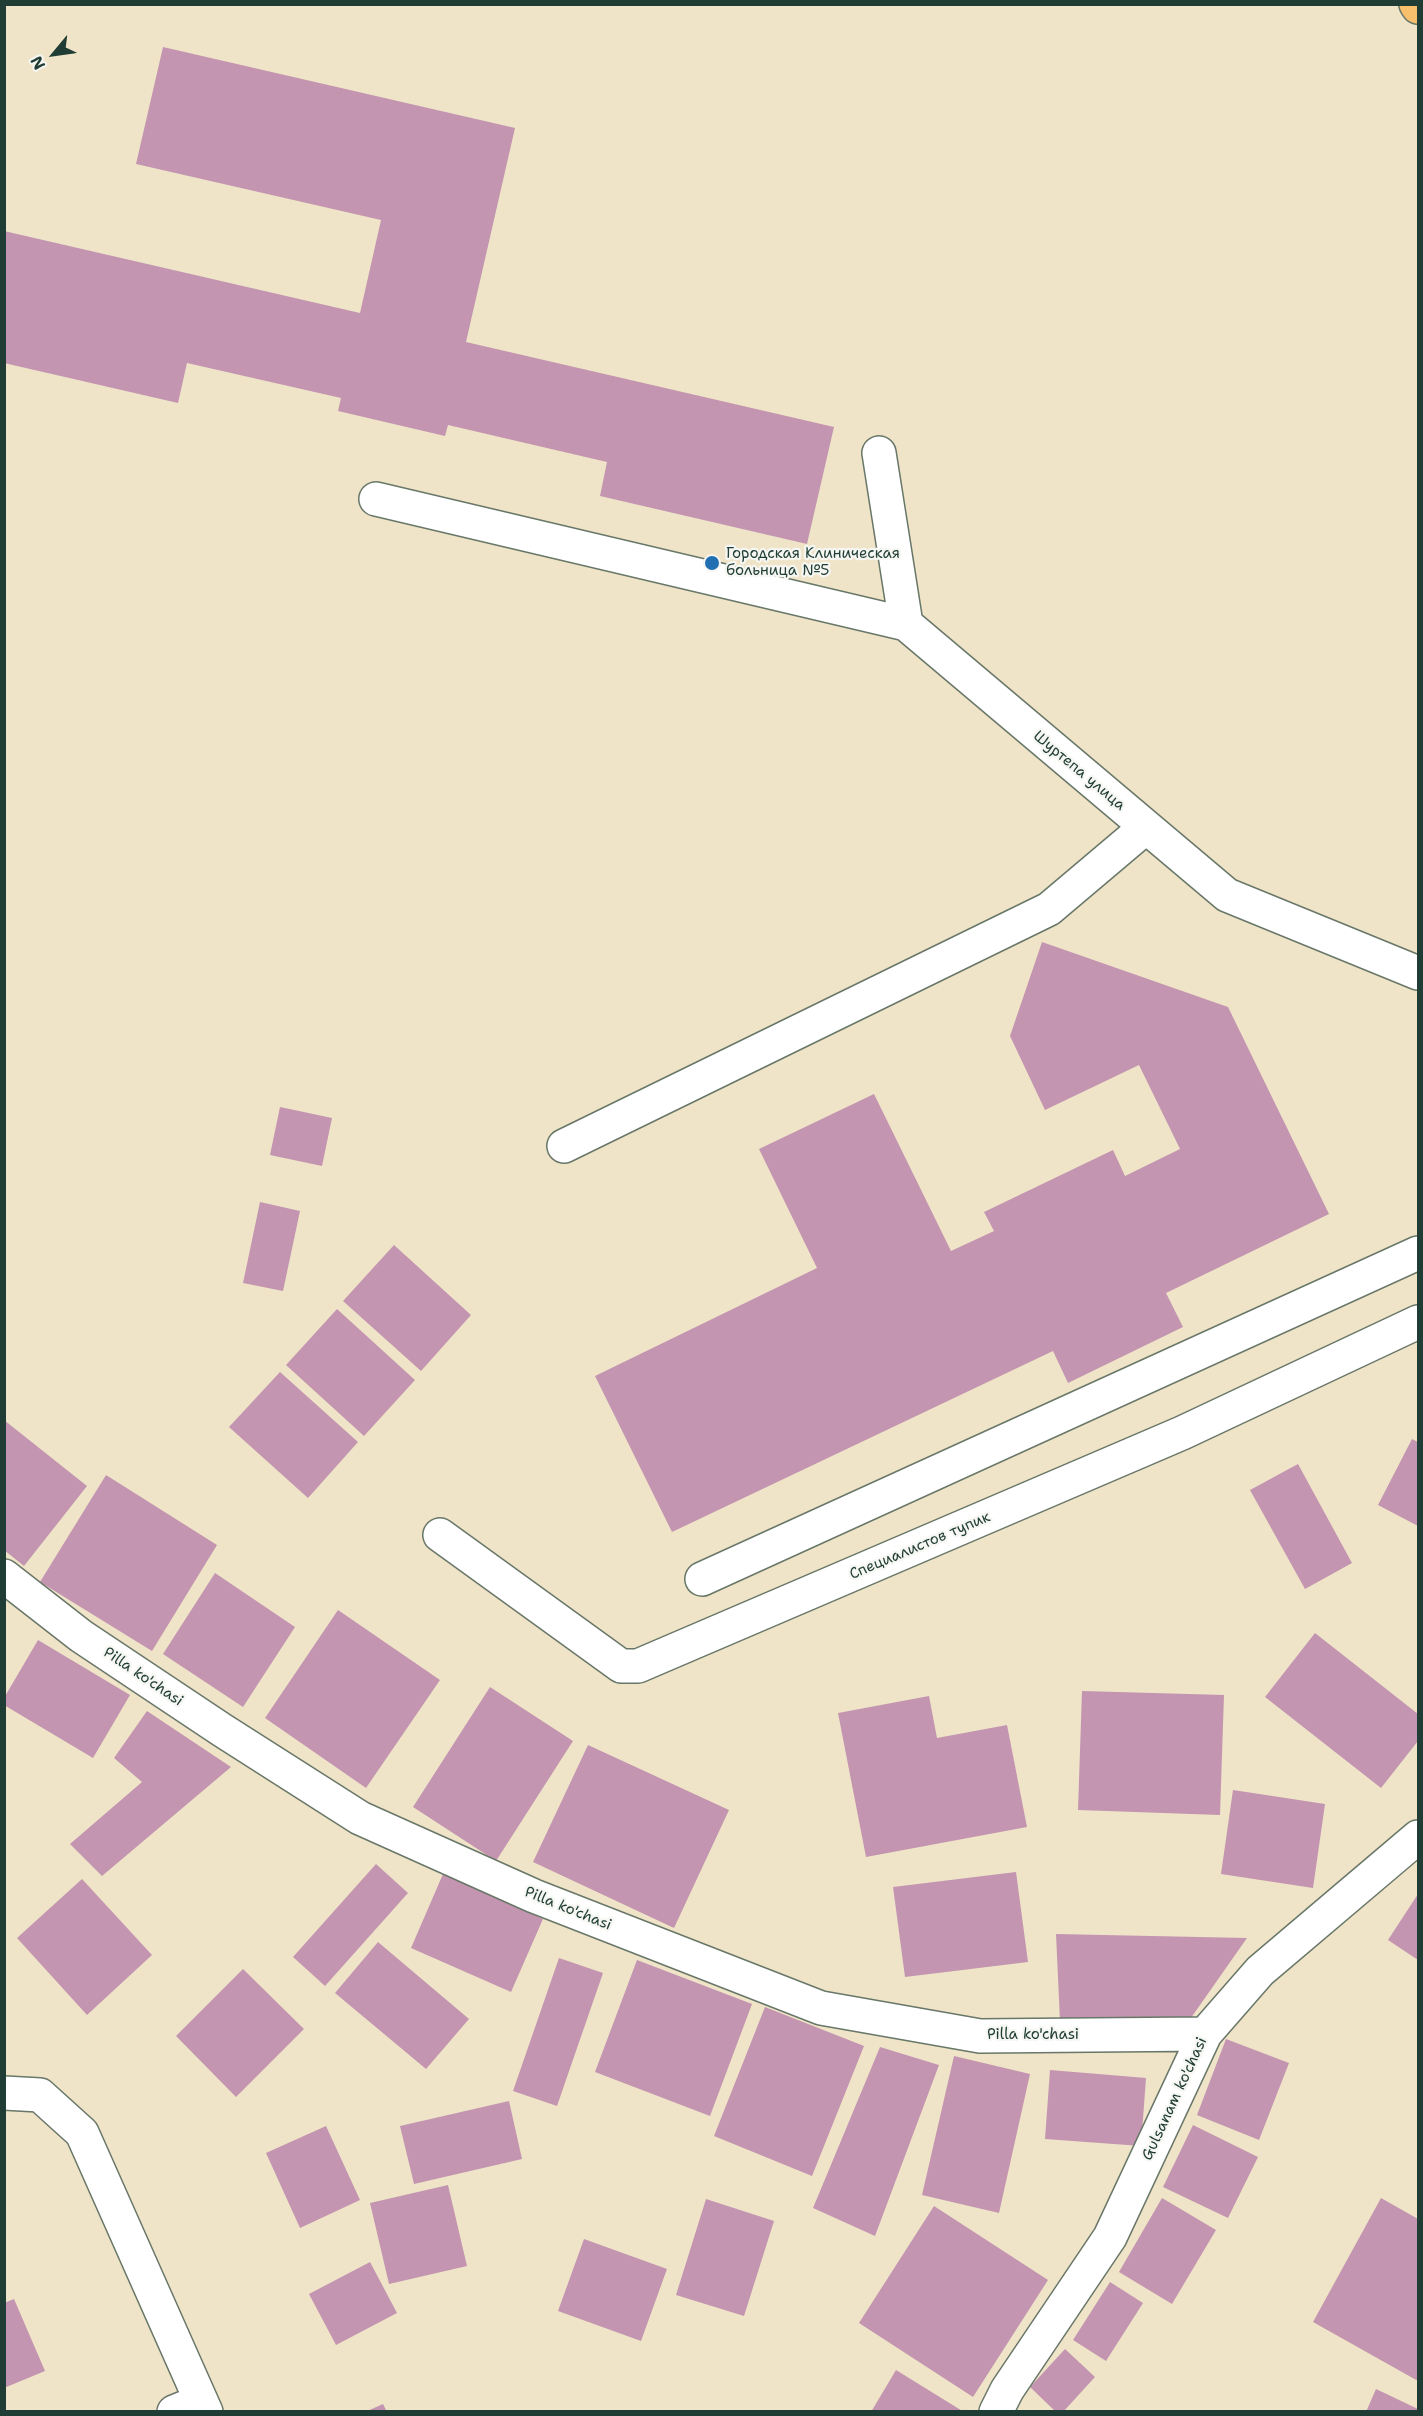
<!DOCTYPE html>
<html>
<head>
<meta charset="utf-8">
<style>
	body { margin:0 }
	#map { position:relative; width:1423px; height:2416px; overflow:hidden; background:#efe4c8; font-family:"Shantell Sans",sans-serif }
	canvas { display:block }
	.frame { position:absolute; inset:0; border:6px solid #1f3d34; pointer-events:none }
	.north { position:absolute; left:24px; top:24px; width:60px; height:60px; -webkit-text-stroke:4px #f6f6f2; paint-order:stroke; rotate:241deg; font-size:16px; font-weight:700; line-height:24px; text-align:center; color:#1f3d34 }
	.north::after { content:''; display:block; margin:auto; width:21px; height:27px; background:#1f3d34; clip-path:polygon(50% 0,100% 100%,50% 72%,0 100%) }
</style>
</head>
<body>
<div id="map">
<canvas width="1423" height="2416"></canvas>
<div class="frame"></div>
<div class="north">N</div>
</div>
<script>
const g = document.querySelector('canvas').getContext('2d');
g.lineJoin = 'round';
function paint(path, color) { g.fillStyle = color; g.fill(path, 'evenodd'); }
function trace(path, color, width, dash) { g.strokeStyle = color; g.lineWidth = width; g.lineCap = dash ? 'butt' : 'round'; g.setLineDash(dash || []); g.stroke(path); }
function write(font, color, halo, rows, align = 'center') {
  g.font = font + ' "Shantell Sans",sans-serif'; g.lineWidth = 4.5; g.setLineDash([]); g.textBaseline = 'middle'; g.strokeStyle = halo; g.fillStyle = color; for (const [text, x, y, turn = 0] of rows) {
    g.save(); g.translate(x, y); g.rotate((+turn || 0) * Math.PI / 180); g.textAlign = isNaN(turn) ? turn : align; if (halo) g.strokeText(text, 0, 0); g.fillText(text, 0, 0); g.restore();
  }
}
paint(new Path2D(`
	M163,47L515,128L466,342L834,427L807,544L600,496L607,462L448,425L445,436L338,411L341,398L187,363L178,403L4,363V231L360,313L381,220L136,164Z
	M1042,942L1228,1007L1329,1214L1166,1293L1183,1327L1068,1383L1053,1351L672,1532L595,1376L817,1268L759,1149L874,1094L951,1251L994,1231L984,1212L1113,1150L1125,1176L1180,1149L1139,1065L1045,1110L1010,1036Z
	M280,1107L332,1118L322,1166L270,1155Z
	M260,1202L300,1211L283,1291L243,1283Z
	M394,1245L471,1315L421,1371L343,1301Z
	M337,1309L415,1380L364,1436L286,1365Z
	M280,1372L358,1442L308,1498L229,1427Z
	M4,1420L87,1486L24,1566L4,1550Z
	M1412,1439L1418,1442V1526L1378,1505Z
	M1298,1464L1352,1563L1305,1589L1250,1490Z
	M106,1475L217,1545L152,1651L40,1582Z
	M215,1573L295,1627L243,1707L163,1654Z
	M338,1610L440,1680L366,1788L265,1718Z
	M1315,1633L1418,1714V1741L1381,1788L1265,1697Z
	M38,1640L130,1695L93,1758L4,1705V1698Z
	M490,1687L573,1741L496,1861L413,1807Z
	M1082,1691L1224,1695L1220,1815L1078,1810Z
	M929,1696L937,1738L1007,1725L1027,1827L866,1857L838,1713Z
	M147,1711L231,1767L102,1876L70,1844L142,1782L114,1758Z
	M588,1745L729,1810L674,1928L533,1862Z
	M1233,1790L1325,1804L1313,1888L1221,1874Z
	M376,1864L408,1893L325,1986L293,1957Z
	M1016,1872L1028,1962L905,1977L893,1887Z
	M443,1874L543,1919L511,1992L411,1948Z
	M82,1879L152,1955L87,2015L17,1938Z
	M1418,1894V1960L1388,1940Z
	M1056,1934L1247,1938L1186,2025L1060,2021Z
	M378,1942L469,2019L426,2069L335,1993Z
	M559,1958L603,1973L557,2106L513,2091Z
	M637,1960L752,2004L710,2116L595,2072Z
	M243,1969L304,2029L236,2097L176,2036Z
	M765,2007L864,2046L812,2176L714,2136Z
	M1226,2039L1289,2063L1259,2140L1197,2115Z
	M880,2047L939,2065L875,2236L813,2208Z
	M954,2056L1030,2074L999,2213L922,2195Z
	M1050,2070L1146,2078L1141,2146L1045,2139Z
	M509,2101L522,2159L414,2184L400,2126Z
	M1193,2125L1258,2157L1228,2218L1163,2187Z
	M326,2126L360,2200L300,2228L266,2153Z
	M448,2185L467,2266L389,2284L370,2203Z
	M1162,2198L1216,2230L1172,2304L1119,2272Z
	M1381,2198L1418,2219V2381L1313,2322Z
	M706,2199L774,2221L744,2316L676,2295Z
	M934,2206L1048,2280L973,2397L859,2323Z
	M584,2239L667,2269L641,2341L558,2311Z
	M370,2262L397,2313L336,2345L309,2294Z
	M1110,2282L1143,2303L1106,2361L1073,2340Z
	M14,2299L45,2371L4,2388V2303Z
	M1065,2349L1095,2377L1063,2412H1056L1030,2387Z
	M896,2370L964,2412H871Z
	M1376,2389L1418,2409V2412H1366Z
	M383,2404L387,2412H365Z`), '#c395b0');
const minor = new Path2D(`
	M879,453L906,624L1227,895L1418,973
	M376,499L906,624
	M564,1146L1049,909L1146,827
	M440,1535L621,1666H638L1182,1433L1418,1322
	M4,1576L81,1636L222,1730L360,1818L534,1896L821,2008L980,2036L1205,2034
	M702,1579L1418,1253
	M4,2093L40,2095L82,2133L206,2412
	M174,2412L201,2401
	M996,2412L1007,2390L1110,2237L1205,2034L1260,1971L1418,1837`);
const major = new Path2D(`
	M1416,4L1418,7`);
trace(minor, '#687768', 36);
trace(major, '#687768', 36);
trace(minor, '#fff', 33);
trace(major, '#f8bf6c', 33);
for (const [x, y, r, color] of [
	[712,563,8,"#1f6fb2"]
]) { const dot = new Path2D(); dot.arc(x, y, r, 0, 2 * Math.PI); g.fillStyle = color; g.fill(dot); trace(dot, '#f6f6f2', 2); }
write('15px', '#1f3d34', '#f6f6f2', [
	["Городская Клиническая",726,554],
	["больница №5",726,571]
], 'left');
write('15px', '#1f3d34', '#f6f6f2', [
	["Шуртепа улица",1079,771,40],
	["Специалистов тупик",920,1546,-23],
	["Pilla ko'chasi",143,1677,34],
	["Pilla ko'chasi",568,1909,22],
	["Pilla ko'chasi",1033,2035],
	["Gulsanam ko'chasi",1175,2099,-65]
]);
</script>
</body>
</html>
